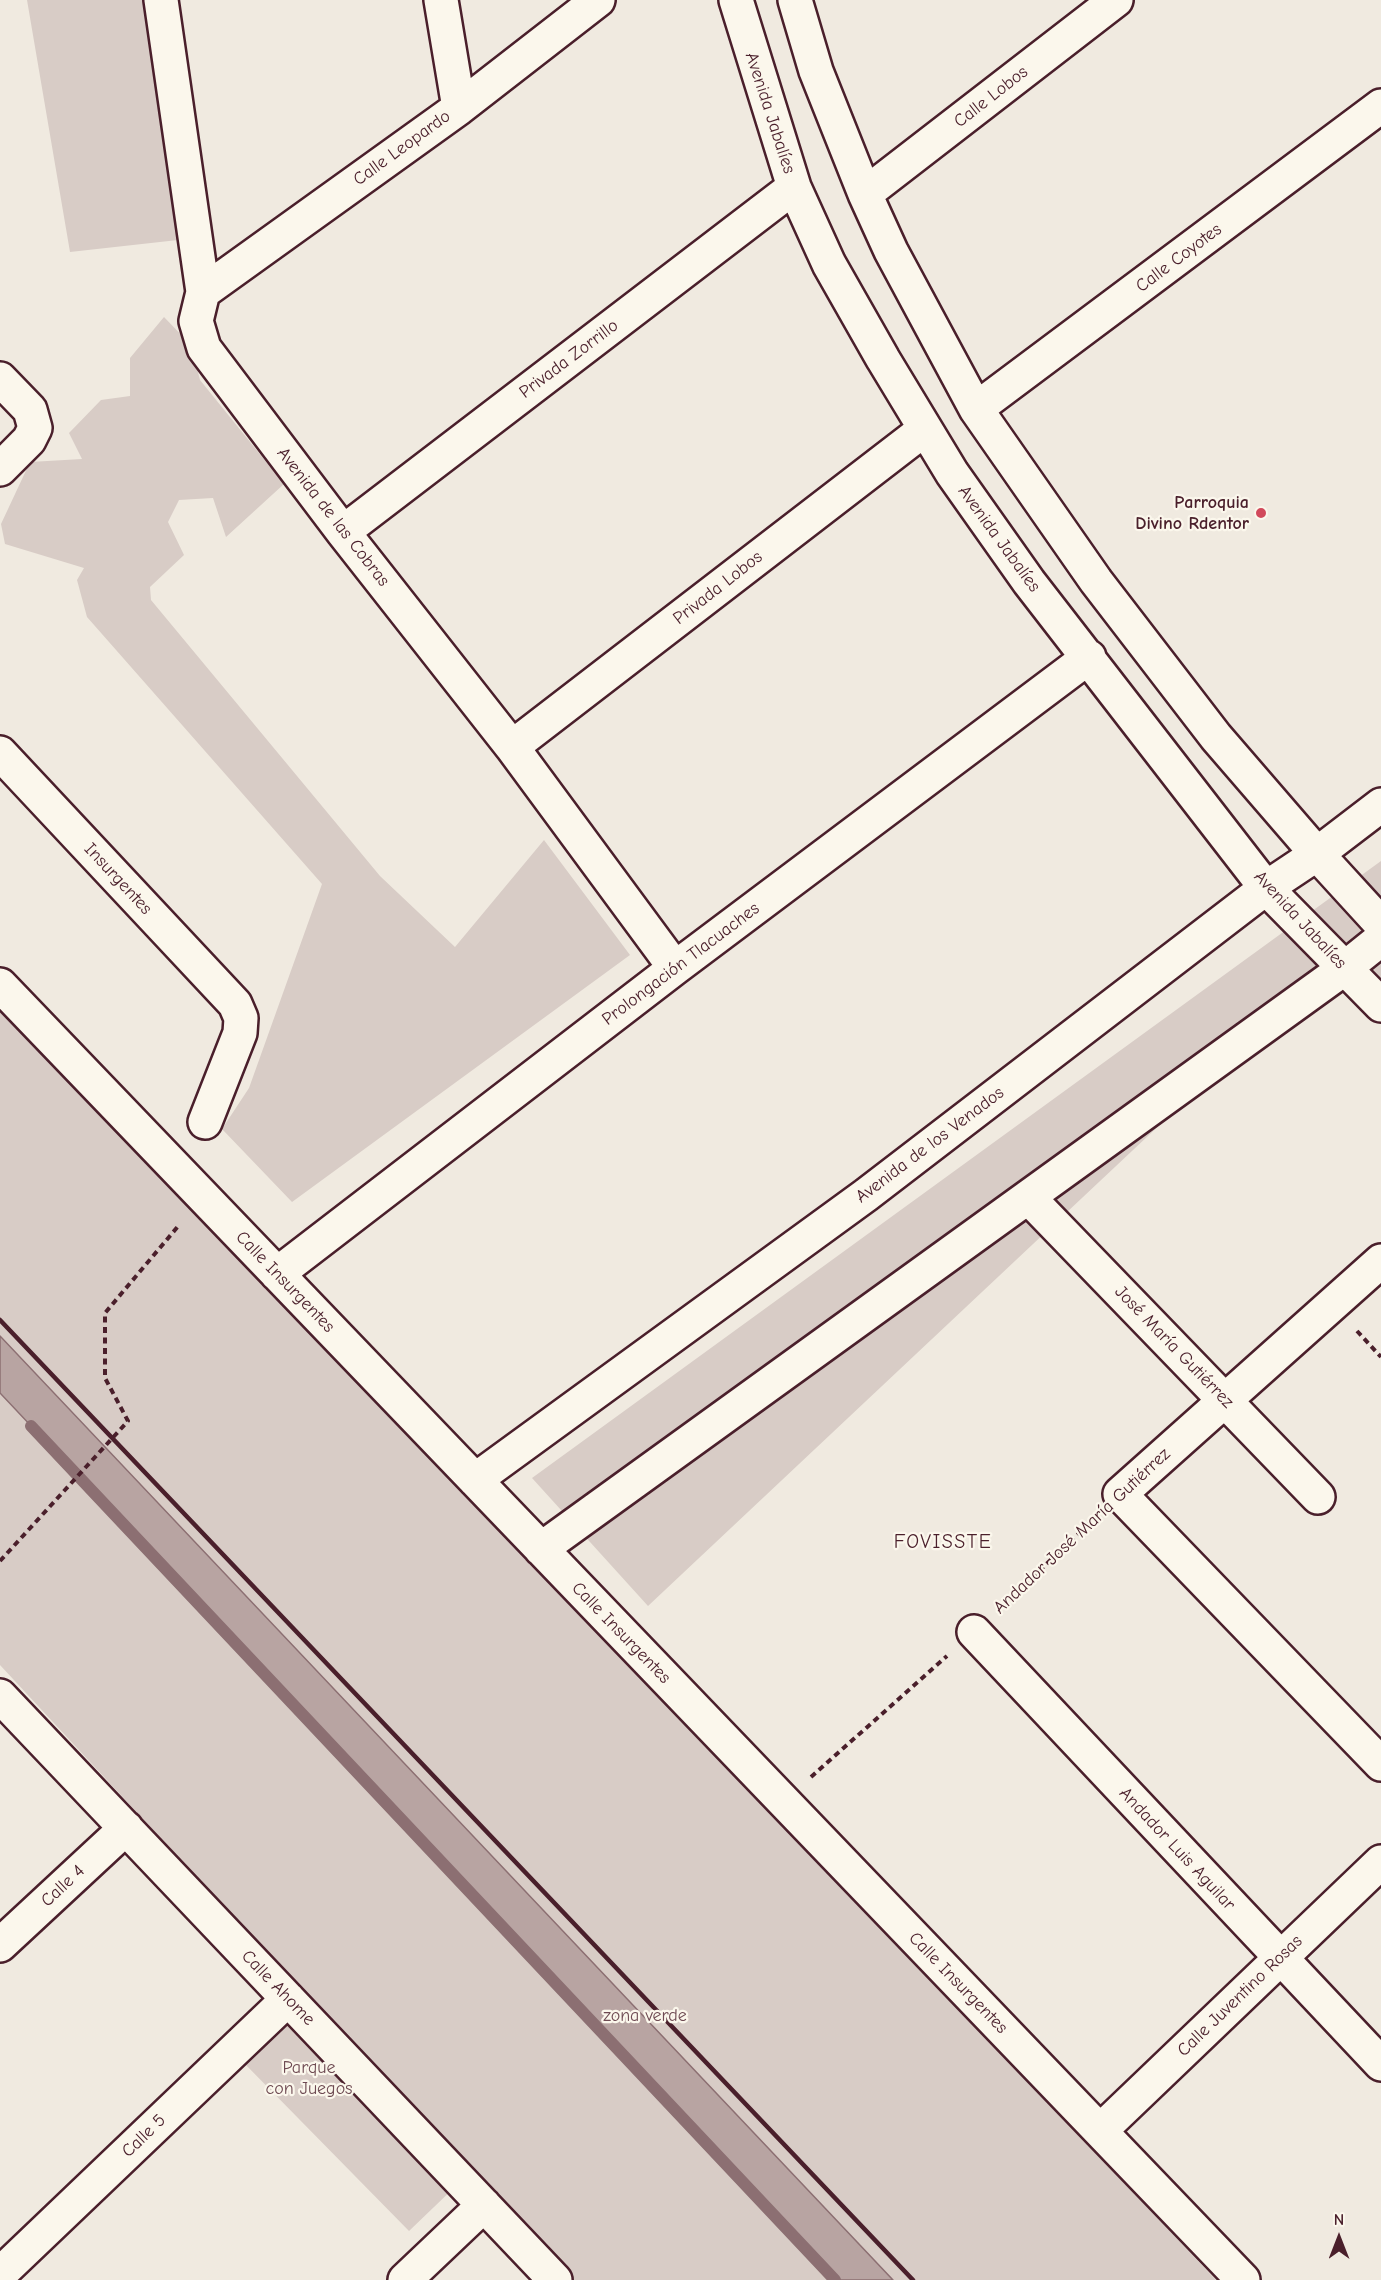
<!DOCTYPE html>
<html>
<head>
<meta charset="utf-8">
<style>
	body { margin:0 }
	#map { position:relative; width:1381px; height:2280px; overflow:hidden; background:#f0eae0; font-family:"Comic Neue",sans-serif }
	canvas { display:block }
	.north { position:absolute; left:1309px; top:2208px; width:60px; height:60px; -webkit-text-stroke:4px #fbf7ec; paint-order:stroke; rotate:0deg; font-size:16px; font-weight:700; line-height:24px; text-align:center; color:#4a1f2b }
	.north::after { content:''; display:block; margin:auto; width:21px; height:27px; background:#4a1f2b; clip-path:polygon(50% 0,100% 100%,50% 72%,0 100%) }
</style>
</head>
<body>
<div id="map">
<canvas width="1381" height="2280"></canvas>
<div class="north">N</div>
</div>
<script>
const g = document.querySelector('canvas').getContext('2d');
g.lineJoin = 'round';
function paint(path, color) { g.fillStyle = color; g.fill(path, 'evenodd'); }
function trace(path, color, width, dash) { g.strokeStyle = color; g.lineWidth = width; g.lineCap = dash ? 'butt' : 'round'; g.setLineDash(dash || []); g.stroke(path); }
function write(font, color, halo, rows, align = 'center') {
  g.font = font + ' "Comic Neue",sans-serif'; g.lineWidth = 4.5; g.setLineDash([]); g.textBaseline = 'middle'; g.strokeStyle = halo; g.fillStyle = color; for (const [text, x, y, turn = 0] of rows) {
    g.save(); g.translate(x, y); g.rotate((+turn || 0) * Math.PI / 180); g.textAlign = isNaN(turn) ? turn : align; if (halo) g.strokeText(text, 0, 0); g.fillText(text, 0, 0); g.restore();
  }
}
paint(new Path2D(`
	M27,0H144L181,182L178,240L70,252Z
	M164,317L191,345L200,380L284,484L226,537L213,498L179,500L168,522L184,555L150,587L151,600L380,876L455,947L544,840L630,955L292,1202L222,1129L249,1088L322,884L87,617L77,580L84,568L5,544L1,524L30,462L82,459L69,433L101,400L130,396V358Z
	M1381,861V1012L1333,962L648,1606L532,1478Z
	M0,997L1216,2280H571L0,1665Z
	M296,2012L459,2183L409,2231L243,2062Z`), '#d8ccc6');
const water = new Path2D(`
	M0,1336L893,2280H835L0,1393Z`);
paint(water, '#b8a4a2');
trace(water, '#8c6f72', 1.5);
trace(new Path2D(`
	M31,1426L835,2280`), '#8c6f72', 12);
const minor = new Path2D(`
	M161,0L203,292L196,321L204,348L343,532L512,747L675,968
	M441,0L459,108
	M736,0L794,187L829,264L883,359L952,473L1029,582L1266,888L1381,1005
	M795,0L816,71L865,194L891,251L976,409L1096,581L1216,737L1317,854L1381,924
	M865,194L1116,0
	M203,292L459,108L598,0
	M0,379L30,410L35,428L29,440L0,469
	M976,409L1381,106
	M343,532L794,187
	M512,747L925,429
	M0,753L235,1004L241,1018L240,1033L205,1122
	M0,985L1243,2280
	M1028,1197L1318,1497
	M1381,1261L1120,1494L1381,1764
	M277,1274L675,968L1089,657
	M475,1480L866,1195L1266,888L1317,854L1381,805
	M541,1549L1345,968L1381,939
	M974,1632L1381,2064
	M0,1696L555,2280
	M0,1945L126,1828
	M1100,2131L1381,1862
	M0,2274L288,1999
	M405,2280L484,2205`);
trace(minor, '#4a1f2b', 38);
trace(new Path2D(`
	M1357,1331L1381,1357
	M0,1561L128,1421L105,1378V1313L180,1224
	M1001,1607L1094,1519
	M811,1777L947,1656`), '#4a1f2b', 4, [6, 4.5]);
trace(minor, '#fbf7ec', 33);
trace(new Path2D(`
	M0,1320L913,2280`), '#4a1f2b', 4.5);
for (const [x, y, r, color] of [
	[1261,513,6,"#d1495b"]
]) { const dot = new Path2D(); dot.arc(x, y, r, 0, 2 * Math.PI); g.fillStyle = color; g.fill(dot); trace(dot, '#fbf7ec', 2); }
write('18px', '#4a1f2b', '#fbf7ec', [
	["Calle Lobos",991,97,-38],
	["Avenida Jabalíes",770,113,72],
	["Calle Leopardo",402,148,-36],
	["Calle Coyotes",1179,258,-37],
	["Privada Zorrillo",569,359,-37],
	["Avenida de las Cobras",333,517,52],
	["Avenida Jabalíes",999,539,54],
	["Privada Lobos",718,588,-38],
	["Insurgentes",118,879,47],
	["Avenida Jabalíes",1300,920,47],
	["Prolongación Tlacuaches",681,964,-37],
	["Avenida de los Venados",930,1145,-37],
	["Calle Insurgentes",285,1282,46],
	["José María Gutiérrez",1174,1347,46],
	["Andador José María Gutiérrez",1082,1531,-43],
	["Calle Insurgentes",621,1633,46],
	["Andador Luis Aguilar",1177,1849,47],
	["Calle 4",63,1886,-43],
	["Calle Insurgentes",958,1983,46],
	["Calle Ahome",278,1988,46],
	["Calle Juventino Rosas",1240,1996,-44],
	["Calle 5",144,2136,-44]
]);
write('bold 18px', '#4a1f2b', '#fbf7ec', [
	["Parroquia",1249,503],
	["Divino Rdentor",1249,524]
], 'right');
write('18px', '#6e4a52', '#fbf7ec', [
	["zona verde",645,2016],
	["Parque",309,2068],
	["con Juegos",309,2089]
]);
g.letterSpacing = '1.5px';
write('20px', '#4a1f2b', '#fbf7ec', [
	["FOVISSTE",943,1542]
]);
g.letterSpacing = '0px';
</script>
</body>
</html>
